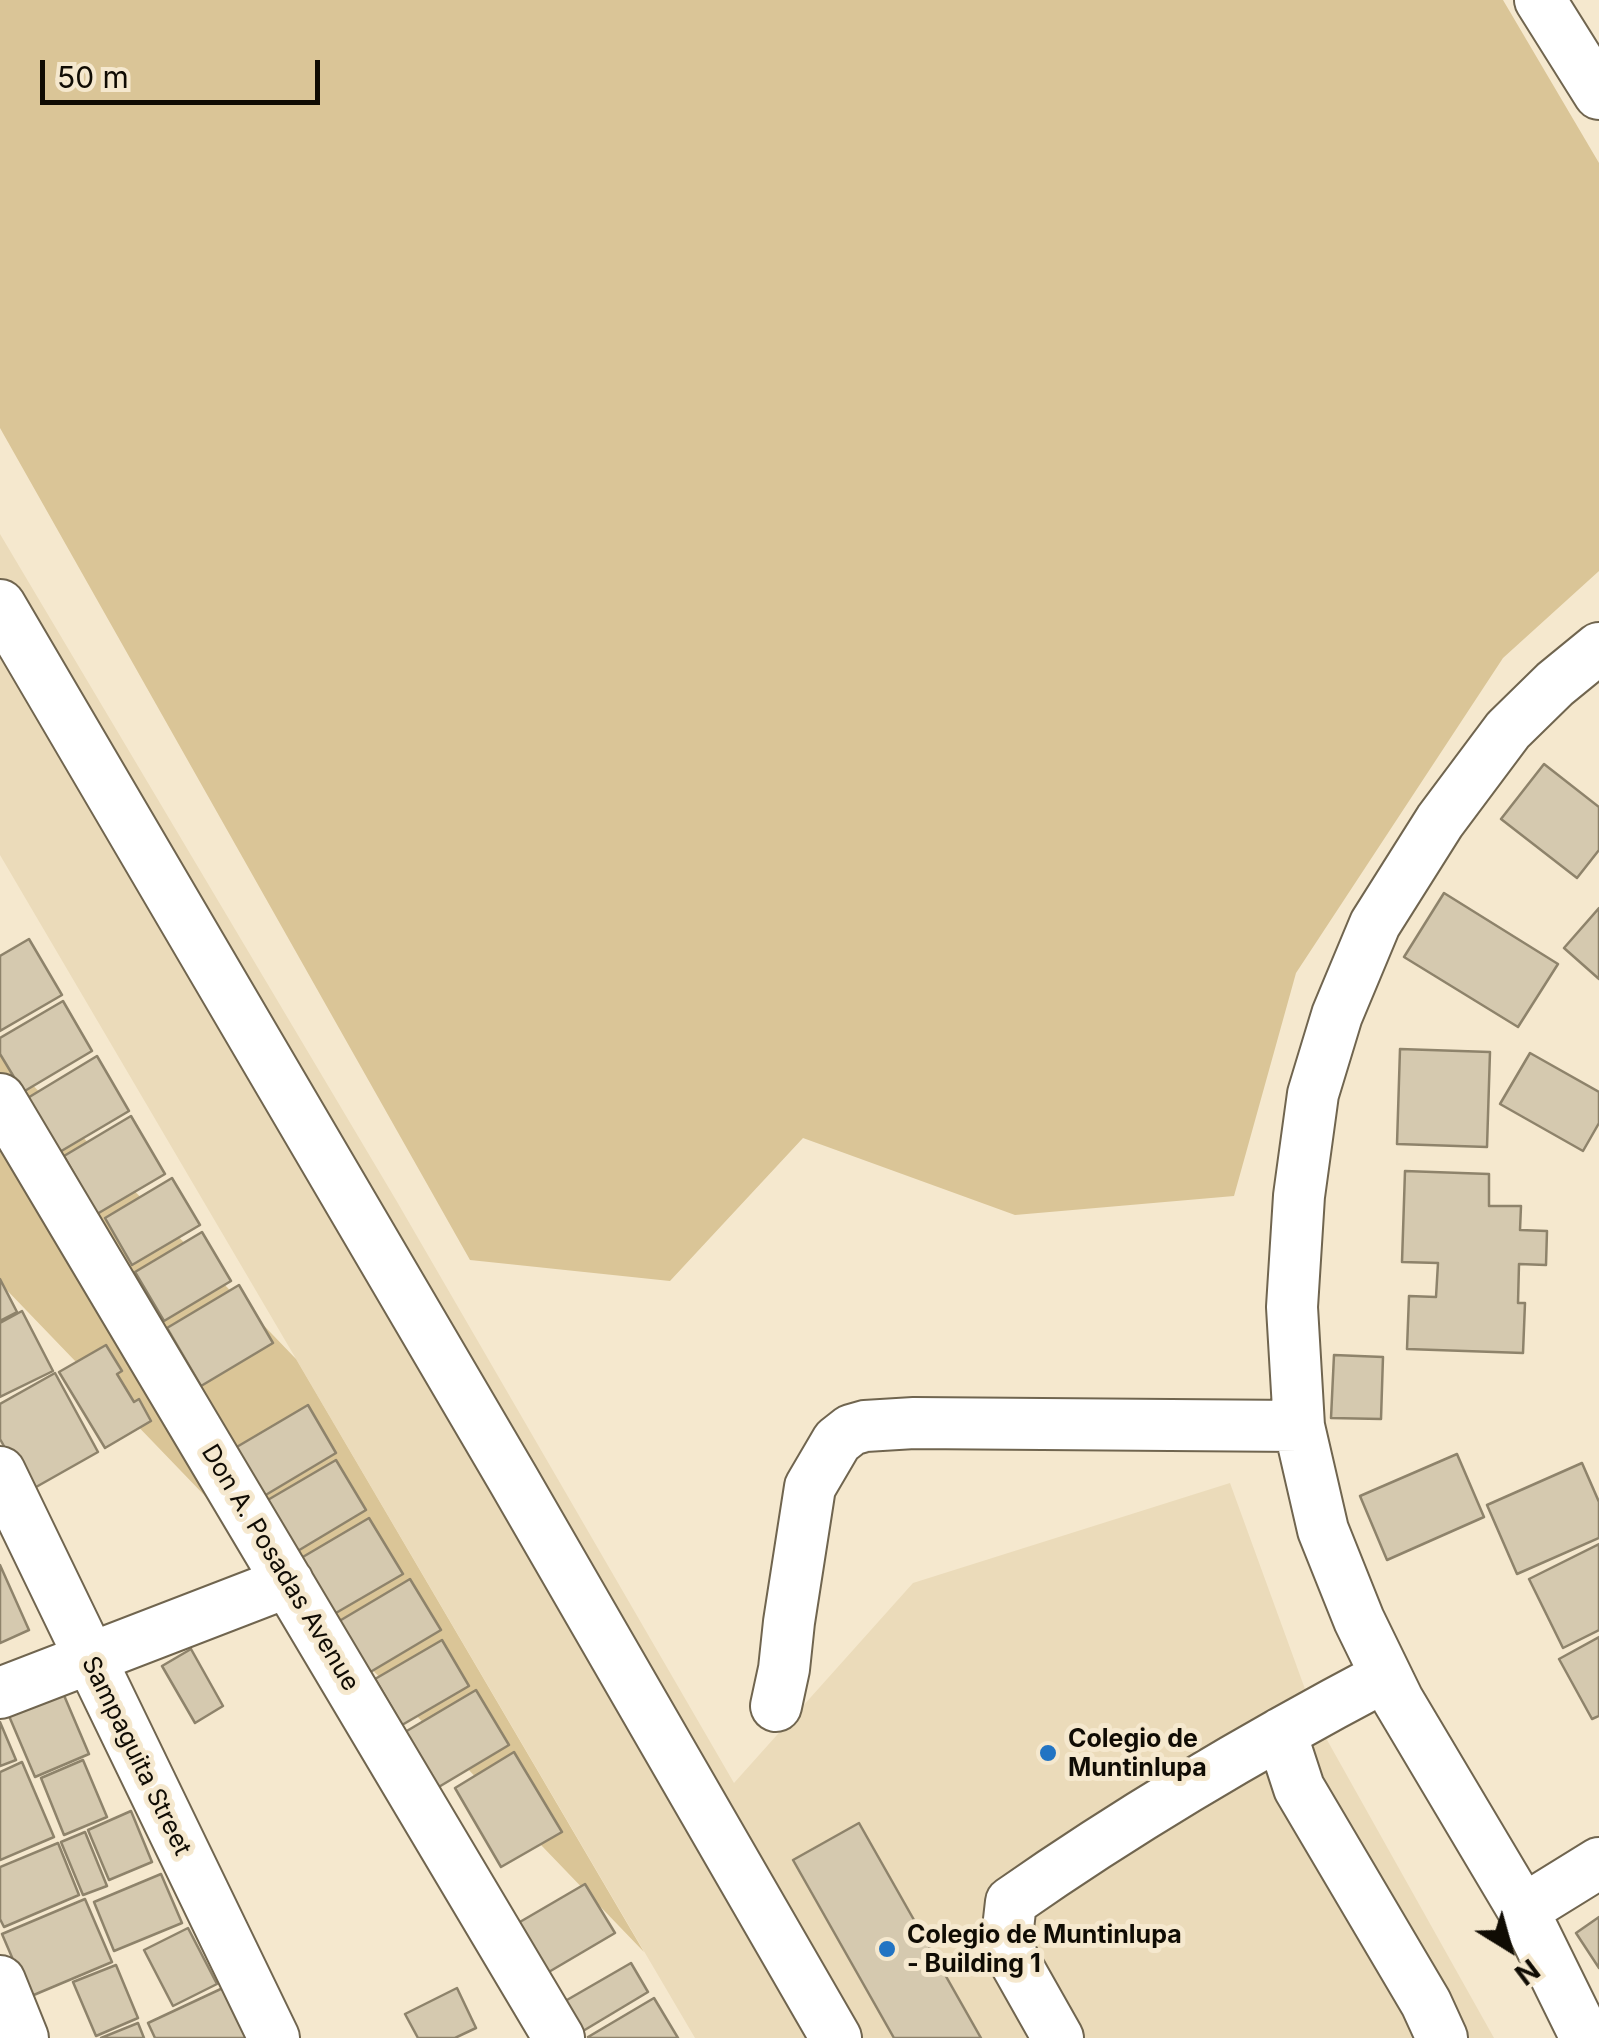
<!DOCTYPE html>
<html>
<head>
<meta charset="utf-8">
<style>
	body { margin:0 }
	#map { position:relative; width:1599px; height:2038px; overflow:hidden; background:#f5e8ce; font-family:Inter,sans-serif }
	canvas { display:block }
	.north { position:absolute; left:1459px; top:1898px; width:100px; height:100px; -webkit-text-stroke:8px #f5e8ce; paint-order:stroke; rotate:143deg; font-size:28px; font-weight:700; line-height:40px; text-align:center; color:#100c04 }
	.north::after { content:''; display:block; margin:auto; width:35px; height:45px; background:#100c04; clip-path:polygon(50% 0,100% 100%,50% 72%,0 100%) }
	.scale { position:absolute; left:40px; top:60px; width:280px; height:45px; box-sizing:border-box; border:5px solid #100c04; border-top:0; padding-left:12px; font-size:30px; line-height:35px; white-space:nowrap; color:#100c04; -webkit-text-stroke:8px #f5e8ce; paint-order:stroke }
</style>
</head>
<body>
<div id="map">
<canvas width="1599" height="2038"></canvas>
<div class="north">N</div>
<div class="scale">50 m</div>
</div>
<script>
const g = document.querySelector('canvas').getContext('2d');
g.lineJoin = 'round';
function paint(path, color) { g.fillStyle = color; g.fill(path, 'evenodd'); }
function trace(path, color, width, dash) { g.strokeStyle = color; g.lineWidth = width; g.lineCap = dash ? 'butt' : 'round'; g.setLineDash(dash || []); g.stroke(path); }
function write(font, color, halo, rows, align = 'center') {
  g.font = font + ' Inter,sans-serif'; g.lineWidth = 10; g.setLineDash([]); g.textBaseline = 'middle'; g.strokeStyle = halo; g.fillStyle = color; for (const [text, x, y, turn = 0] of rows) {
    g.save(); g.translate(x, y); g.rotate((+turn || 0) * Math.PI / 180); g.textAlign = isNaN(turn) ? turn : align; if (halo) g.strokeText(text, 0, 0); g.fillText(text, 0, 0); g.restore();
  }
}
paint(new Path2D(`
	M0,534L396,1200L734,1783L913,1583L1230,1483L1317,1722L1494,2038H695L0,855Z`), '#ebdbba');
paint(new Path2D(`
	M0,0H1503L1599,163V571L1503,658L1296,973L1234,1196L1015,1215L803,1138L670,1281L470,1260L0,428Z
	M0,1051L296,1359L644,1952L0,1283Z`), '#dac597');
const building = new Path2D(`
	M1544,764L1599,807V850L1577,878L1501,819Z
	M1444,893L1558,964L1518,1027L1404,957Z
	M1599,908V979L1564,948Z
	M29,939L62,995L0,1031V956Z
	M63,1001L92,1051L23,1092L0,1054V1038Z
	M1400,1049L1490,1052L1487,1147L1397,1144Z
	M1530,1053L1599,1092V1123L1583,1151L1500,1104Z
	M97,1056L129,1111L58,1153L26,1099Z
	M131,1116L165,1174L97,1214L64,1156Z
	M1405,1171L1489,1174V1206H1521L1520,1230L1547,1231L1546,1265L1519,1264L1518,1303H1525L1523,1353L1407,1349L1409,1296L1436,1297L1438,1263L1402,1262Z
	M172,1178L200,1225L132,1265L105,1218Z
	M202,1232L231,1281L164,1321L135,1272Z
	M0,1279L17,1312L0,1321Z
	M239,1285L273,1343L201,1386L167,1328Z
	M22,1311L53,1371L0,1397V1323Z
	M106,1345L122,1371L117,1374L134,1402L139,1399L151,1421L105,1448L59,1372Z
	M1334,1355L1383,1357L1381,1419L1331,1418Z
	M55,1373L98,1452L29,1491L0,1439V1404Z
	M308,1405L336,1453L264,1496L235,1448Z
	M1457,1454L1484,1517L1387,1560L1360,1496Z
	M336,1460L366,1510L296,1552L266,1501Z
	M1582,1463L1599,1502V1538L1517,1574L1487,1505Z
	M369,1518L403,1574L329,1617L296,1561Z
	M1599,1544V1630L1563,1648L1529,1579Z
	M0,1565L29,1630L0,1643Z
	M410,1579L441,1630L367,1674L336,1623Z
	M1599,1637V1716L1592,1719L1559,1659Z
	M442,1640L469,1686L402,1725L375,1679Z
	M191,1649L223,1706L195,1723L162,1666Z
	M476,1690L509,1745L432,1791L400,1735Z
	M63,1693L89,1754L35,1777L9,1716Z
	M0,1722L16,1760L0,1766Z
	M514,1752L562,1832L501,1867L455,1788Z
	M83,1760L107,1817L64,1835L41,1778Z
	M22,1762L54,1837L0,1860V1772Z
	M131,1811L152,1862L109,1880L88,1830Z
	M859,1823L981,2038H894L793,1860Z
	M85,1832L107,1886L83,1895L61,1842Z
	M58,1843L79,1895L4,1927L0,1919V1867Z
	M161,1874L182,1923L114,1951L94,1902Z
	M585,1884L615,1933L542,1976L513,1926Z
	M85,1899L112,1962L29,1997L2,1934Z
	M1599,1917V1968L1576,1933Z
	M188,1928L217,1984L173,2006L144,1950Z
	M631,1963L648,1992L578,2034L560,2004Z
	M116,1965L138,2018L96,2036L73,1982Z
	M225,1987L249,2038H155L148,2023Z
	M457,1988L476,2028L455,2038H418L405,2014Z
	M654,1998L678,2038H589L588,2037Z
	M138,2023L144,2038H101Z`);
paint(building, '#d5c9af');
trace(building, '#8e836b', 2.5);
const minor = new Path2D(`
	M1540,0L1599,94
	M0,605L513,1479L836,2038
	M0,1099L559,2038
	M0,1472L274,2038
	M0,1693L288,1582
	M776,1706L784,1669L789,1622L810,1487L837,1441L851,1430L865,1426L914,1423L1299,1426
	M1281,1733L1299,1788L1426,2003L1442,2038
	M1523,1910L1599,1863
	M0,1981L23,2038
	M1058,2038L1006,1946L1011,1902C1131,1818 1257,1744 1386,1676
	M1586,2038L1523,1910L1398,1700L1359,1620L1323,1530L1299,1426L1292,1307L1299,1196L1313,1094L1337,1015L1375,924L1440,821L1508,730L1555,684L1599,648`);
trace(minor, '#70654f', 54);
trace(minor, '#fff', 50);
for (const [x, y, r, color] of [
	[1048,1753,10,"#2274c3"],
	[887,1949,10,"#2274c3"]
]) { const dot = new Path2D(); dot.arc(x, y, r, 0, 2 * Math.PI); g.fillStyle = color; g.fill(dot); trace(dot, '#f5e8ce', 4); }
write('25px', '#100c04', '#f5e8ce', [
	["Don A. Posadas Avenue",280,1568,59],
	["Sampaguita Street",136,1756,64]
]);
write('bold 25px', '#100c04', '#f5e8ce', [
	["Colegio de",1068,1739],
	["Muntinlupa",1068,1768],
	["Colegio de Muntinlupa",907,1935],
	["- Building 1",907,1964]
], 'left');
</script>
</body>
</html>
